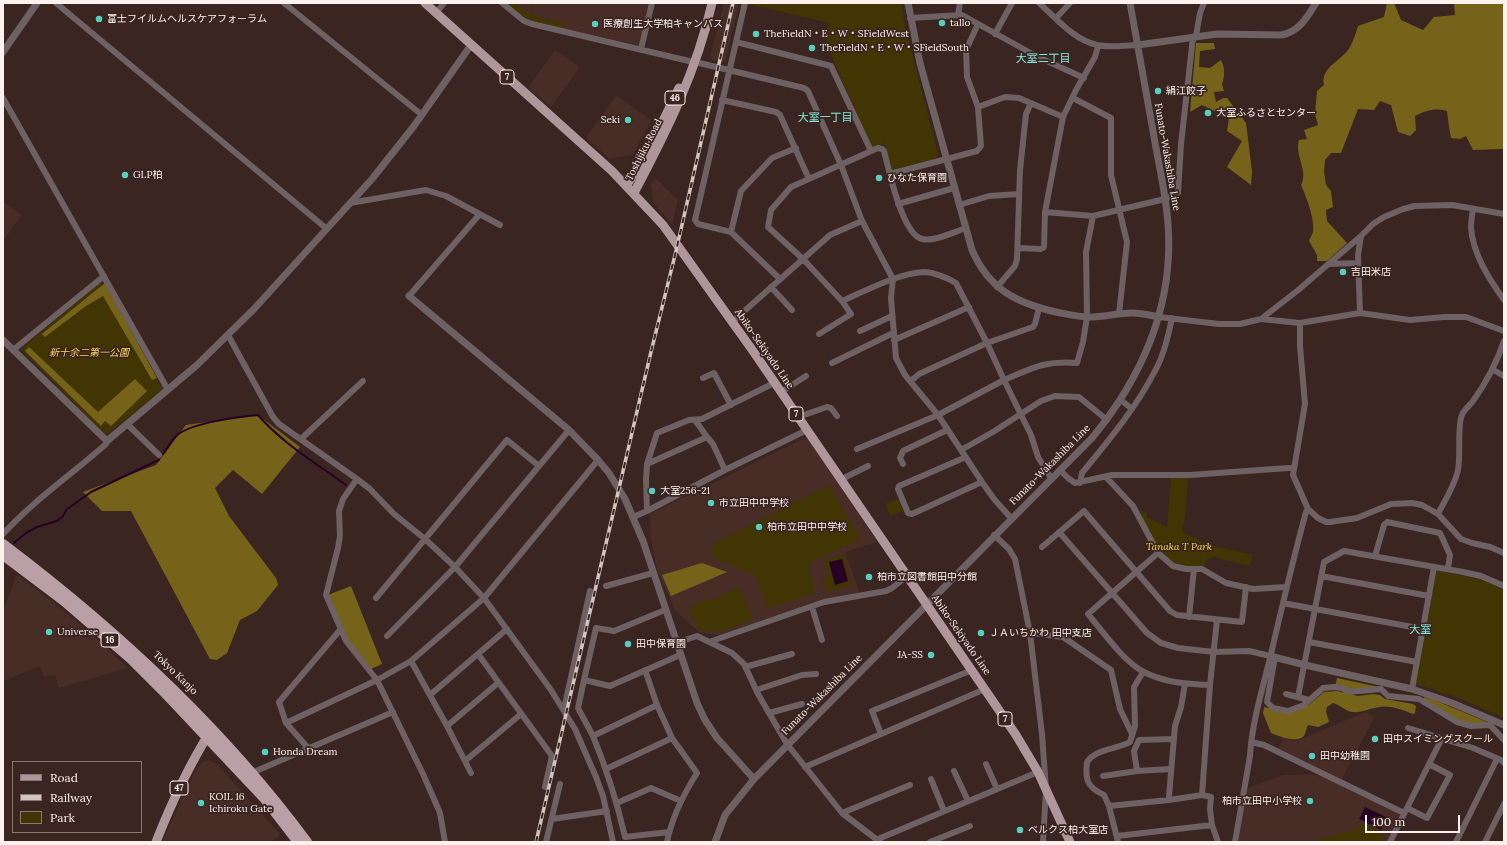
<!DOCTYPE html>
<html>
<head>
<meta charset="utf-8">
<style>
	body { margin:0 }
	#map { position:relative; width:1507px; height:845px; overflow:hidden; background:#3a2520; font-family:Lora,serif }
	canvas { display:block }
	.frame { position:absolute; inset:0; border:4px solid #fdf1ee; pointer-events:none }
	.legend { position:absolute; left:12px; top:761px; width:130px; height:72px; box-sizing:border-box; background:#3a2520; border:1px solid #887772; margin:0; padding:5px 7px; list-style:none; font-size:12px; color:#fdf1ee }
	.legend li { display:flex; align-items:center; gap:8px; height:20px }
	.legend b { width:20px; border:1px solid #887772 }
	.scale { position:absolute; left:1365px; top:815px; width:95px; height:18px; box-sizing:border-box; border:2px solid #fdf1ee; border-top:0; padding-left:5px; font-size:12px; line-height:14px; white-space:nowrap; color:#fdf1ee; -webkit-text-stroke:3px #3a2520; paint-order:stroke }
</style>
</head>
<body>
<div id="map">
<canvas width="1507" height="845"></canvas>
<div class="frame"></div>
<ul class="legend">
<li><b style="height:5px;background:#ae969b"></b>Road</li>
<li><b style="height:5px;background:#d2c4c0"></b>Railway</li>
<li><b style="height:11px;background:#413504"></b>Park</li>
</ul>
<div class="scale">100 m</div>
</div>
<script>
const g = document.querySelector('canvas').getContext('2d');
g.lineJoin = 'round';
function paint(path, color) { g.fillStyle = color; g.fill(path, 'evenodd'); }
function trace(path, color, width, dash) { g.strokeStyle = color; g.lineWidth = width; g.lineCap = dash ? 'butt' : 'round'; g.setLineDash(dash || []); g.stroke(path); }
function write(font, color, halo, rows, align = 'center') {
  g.font = font + ' Lora,"Noto Sans JP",serif'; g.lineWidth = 3.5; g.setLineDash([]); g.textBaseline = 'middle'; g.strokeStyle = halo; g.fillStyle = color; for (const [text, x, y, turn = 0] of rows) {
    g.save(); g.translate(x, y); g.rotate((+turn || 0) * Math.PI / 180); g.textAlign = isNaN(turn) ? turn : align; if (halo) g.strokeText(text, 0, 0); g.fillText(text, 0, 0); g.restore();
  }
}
paint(new Path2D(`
	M506,3H649L639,44L637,45L531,21Z
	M724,3H739L726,60L722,62L712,60L710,56Z
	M555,50L580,67L551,107L528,88Z
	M616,95L651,120L633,155L609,159L586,138Z
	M655,178L678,200L672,225L653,202L651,183Z
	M3,202L22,215L3,241Z
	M807,437L877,542L845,552L860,593L824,599L720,635L700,633L675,611L657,569L651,540L650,514Z
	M17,574L54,603L100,641L128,668L59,688L55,675L44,677L40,666L3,681V610Z
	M1365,712L1375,716L1342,779L1278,748L1283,737L1291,741L1299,740Z
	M210,761L218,765L280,834L271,842H162L196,769L202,762Z
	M1313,774L1320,777L1321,775L1399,813L1400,818L1387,842H1238L1246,789L1283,775Z`), '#482c26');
paint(new Path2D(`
	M506,3H515L530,15L533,3H534L532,15L565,23L564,26L560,28L527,19Z
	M748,3H901L905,26L938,154L935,159L893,171L891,169L884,143L874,148L871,146L826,44L829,23L747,4Z
	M100,283H102L162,388L161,390L109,433L105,434L21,349Z
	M1171,478H1188L1185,516L1182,532L1209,545L1252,554L1250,566L1214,557L1207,559L1204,566C1194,567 1183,567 1174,562C1160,556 1145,525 1140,511L1147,512V517L1167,527Z
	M829,485L861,539L808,564L815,593L768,608L756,576L711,556L713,544Z
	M898,499L903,511L890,516L885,504Z
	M844,554L852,585L826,592L823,578L829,576L824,559Z
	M1438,571L1483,580L1504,590V718L1461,699L1415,684L1436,572Z
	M739,587L753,619C732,627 719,637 697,628L689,607L706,599L709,601Z
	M1363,823L1384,833L1380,842H1313L1340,832L1341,834L1358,828L1357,825Z`), '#413504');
paint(new Path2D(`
	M1387,3H1394L1401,20L1423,30L1434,17L1455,15L1454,3H1504V147L1502,149L1473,150L1466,136L1460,139L1451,138L1449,127L1447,111C1435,108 1427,110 1415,116L1416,130L1410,136L1398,132L1391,105L1380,101L1374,110L1358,109L1341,153H1331L1325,160L1324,172L1326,185L1331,191L1333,207L1326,210L1327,221L1347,243L1327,261H1317V255L1309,241C1310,238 1312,235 1313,232C1315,219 1306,196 1301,185C1309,170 1294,156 1299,140L1307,139L1304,130L1318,125L1315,114L1317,91L1324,85C1320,67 1342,61 1350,47C1353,41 1356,33 1358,26L1384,17Z
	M1196,43H1214L1215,49L1200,51L1199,67L1210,68L1221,60C1225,67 1225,77 1222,84L1224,91L1214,92L1216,102L1223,98H1227L1246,123L1252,171L1251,185L1227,167L1242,141L1227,131L1229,118L1202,105L1190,112Z
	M105,283L157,378L152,380L103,296L86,306L45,337L42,334Z
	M29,347L98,412L135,379L147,391L111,426L105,421L101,426L25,351Z
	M258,415L300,447L262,494L233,470L215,488L229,516L276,578L278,585L257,611L240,620L227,653L217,660L210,659L131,511H102L83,492L156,465L186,425Z
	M702,563L727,572L671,596L662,575Z
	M351,586L382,664L371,669L348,641L328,595Z
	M1337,678L1379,687L1349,690L1335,686Z
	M1337,691L1358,696L1373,694L1380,695L1385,699L1413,704L1416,706L1415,713L1413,714C1402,710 1391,705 1380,707C1370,708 1362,713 1352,712C1346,711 1340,705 1333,703L1327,707L1326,711L1329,722L1318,727L1308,725C1306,729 1306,734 1303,737C1295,743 1279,736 1271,733L1263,713L1264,707L1290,713L1309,705L1324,692Z
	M1424,697L1434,700L1487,722L1485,724L1472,725L1458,721L1423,700Z`), '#76631a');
paint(new Path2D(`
	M842,559L848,581L835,585L829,562Z
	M1365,807L1388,818L1381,830L1359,819Z`), '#280024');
trace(new Path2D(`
	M163,454C167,449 171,441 176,436C190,423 237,417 258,415C282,443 316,463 346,485
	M14,543L26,533L37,527L57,521L63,516L66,510L91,492L159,460`), '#280024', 2);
trace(new Path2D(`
	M56,3L327,229
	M284,3L422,115
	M502,3L524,21L532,24L689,61
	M745,3L695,220L698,224L731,232L780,279
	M1039,3C1056,18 1074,40 1097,45C1110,48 1125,45 1138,45
	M436,13L444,3
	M958,15L960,3
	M910,18L962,15L1036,56L1084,78
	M1056,18L1070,3
	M995,34L1012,3
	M1196,36L1200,13L1204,3
	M736,42L831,66L871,151
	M641,49L652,3
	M695,62L804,88L808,91L841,165L862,221L893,279L891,298L896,358L905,375L938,415L982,482L994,499L1011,518
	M3,98L168,390
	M1073,98L1111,118V175L1127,242L1119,314
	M722,100L776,112L780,115L809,179
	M978,107L1005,97L1019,98L1063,117
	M890,174L977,151L981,146L978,107L967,77L966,50L978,24
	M350,203L426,190L446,196L500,225
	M898,204L954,188
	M959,205L989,196L1019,194
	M1473,209C1472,215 1471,222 1471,228C1473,254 1489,279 1504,300
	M1045,212L1093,216L1165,199L1178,193L1181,144L1193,37
	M731,232L741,191L772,158L796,148
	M1018,248L1041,249L1044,247L1045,212L1063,117L1076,90L1095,57L1098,46
	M1329,264L1358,263
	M771,287L792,310
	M997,287L1015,266L1017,259L1020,170L1026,114L1031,103
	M409,296L479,215
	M1360,313L1358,255L1361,236
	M1159,317L1219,324H1240L1261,319L1297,291L1361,236L1373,224L1384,217L1403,209L1415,206L1452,205L1504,214
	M1261,319L1300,323L1360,313L1410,320L1444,317H1466L1504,331
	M732,322L830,235L862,221
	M1300,323V346L1305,404L1293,475L1308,509L1318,518L1326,522H1330L1357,518L1391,504L1412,503L1422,505L1438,514L1461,539L1472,543L1490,547L1504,553
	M860,331L892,316
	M819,334L851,314L842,301
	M228,335L273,417L279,424L357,479L343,499L339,511L340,536L338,548L326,595L346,641L377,680L423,774L440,813L445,842
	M894,340L969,307
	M13,350L104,276
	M832,363L893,333
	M1492,369L1504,376
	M703,378L714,373L731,405
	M911,381L919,374L987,343L1033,327L1035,324L1039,308
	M781,392L806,376
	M1121,400L1132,409
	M798,417L827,407L831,408L837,416
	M695,420L707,437L713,444L725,470
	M127,424L159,455
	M301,439L363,381
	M857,449L938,415L1004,380L987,343L956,283C948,278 933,272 924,272C899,273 865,291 842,301L803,259L768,227L771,210L791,187L878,148L882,149L884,151C889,170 902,234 922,239C934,242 954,232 966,228
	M961,450L993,432L1041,401L1055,396L1079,397L1107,420
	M966,457L899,486L898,489L908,513L912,514L982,482
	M647,464L707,437
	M903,464L900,458L903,451L947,430
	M1060,470L1068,478L1075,483L1112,475H1190L1288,468H1294
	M1106,477L1133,506L1158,553L1173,566L1186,569H1202L1226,583L1253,589L1286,587
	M1051,478L1038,457L1031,435L1004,380C1032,368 1046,360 1077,363L1083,342L1087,317L1086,252L1093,216
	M357,479L370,489L394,514L425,539L455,567L484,598L551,690L575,729L596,777L603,796L613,842
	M840,480L868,466
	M1080,483L1082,473C1108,441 1136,408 1155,371C1164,355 1168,336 1172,318
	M647,511L646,480L647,464L657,433L689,420L702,419L774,383
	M1438,514C1445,500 1455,485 1458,470C1461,455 1457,425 1462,415C1464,410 1470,405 1473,401C1486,383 1497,362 1504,341
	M633,517L647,511L725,470L807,430
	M1059,532L1147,633L1161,643L1178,648L1214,652L1249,651L1270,656
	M3,534C34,500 71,475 106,444L107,441
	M994,535L1009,549L1015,559L1030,633L1042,734L1046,789L1043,842
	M1042,547L1084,511L1170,611L1177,615L1242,622L1246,587
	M1158,553L1088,614C1103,632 1124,662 1144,672C1165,683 1188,684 1210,685
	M1375,556L1384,525L1387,522L1440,533L1450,555L1448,569
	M1321,576L1429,596
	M606,586L653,573
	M376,598L507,440L539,466
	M1283,603L1423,629
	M812,607L822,640
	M1189,617L1194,569
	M1030,633L1063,637L1111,670L1120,709L1132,734
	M387,636L455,567L569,430
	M709,642L824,602L886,591L892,588L906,577
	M1309,642L1417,662
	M676,643L697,636L732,653L744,664L758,694L787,744L842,813L880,842
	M478,654L552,756L545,787
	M1275,657L1267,702L1273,708L1288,711L1304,705L1323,688L1334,687L1342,688L1349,692L1381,689L1388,696L1419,699L1457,722L1471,726L1490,725L1504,740
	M411,661L447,726L471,773
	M745,667L792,654
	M645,670L657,705
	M584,680L596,628L614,631L665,610
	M1412,689L1434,567
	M756,690L802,675L816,674
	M1286,694L1309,700
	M430,695L507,629
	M1298,697L1324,562L1344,551L1463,572L1481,576L1504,586
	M564,709L590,591
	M769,713L802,704
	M286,723L377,680L411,661L484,598L598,460
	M447,726L498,683
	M1408,728L1473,748L1501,760L1504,763
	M881,734L872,711L972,670
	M593,736L578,708L584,680L610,686L680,655
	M1251,742L1264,745L1404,813
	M309,749L286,723L279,702L340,630
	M465,761L521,714
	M986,764L997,789
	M805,767L985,689
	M606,769L672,738
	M954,771L968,801
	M1137,771L1134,751L1139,740L1174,739
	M249,774L393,712
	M1103,776L1137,771L1171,769
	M931,779L944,811
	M1202,795L1210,685L1217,620
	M1169,800V796L1175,726L1181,707L1185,684
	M617,803L651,788L681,801
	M1109,806L1104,795C1087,787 1085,780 1087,762C1095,749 1118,749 1130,742L1135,726L1134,687L1143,672
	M1407,808L1427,818L1450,775L1429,764
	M842,813L910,785
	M552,819L607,811
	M1117,836L1212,825
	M878,839L1038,772
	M546,842L560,784
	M667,842C672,817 683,795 697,773L672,738L657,705L593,736C607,770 617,802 625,837L669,832
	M930,842L970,826
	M1118,842L1109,806L1169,800L1202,795L1211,797L1210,809L1212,825L1218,842
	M1235,842L1250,756C1252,721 1263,688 1271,654C1282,607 1293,559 1306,512L1308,509
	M1390,842L1442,738
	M1456,842L1497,759
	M1485,842L1504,804`), '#6d6163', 6);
trace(new Path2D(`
	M908,3L920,63L972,250C989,289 1016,303 1056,312C1067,314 1078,317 1089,317C1104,317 1118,313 1132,313C1141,313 1150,315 1159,317
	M1138,45L1217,34L1282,35C1300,31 1307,17 1316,3
	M3,52L37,3
	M409,296L569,430L598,460L609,473L625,499L643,541L697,703L705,720L717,738L754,779
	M3,340L107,441L197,365L254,309L372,179L414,126L471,45
	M1270,656L1305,665L1412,689L1452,703L1504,725
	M715,842L725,815L754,779L1092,438C1143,376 1174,305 1168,224C1166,193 1158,162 1153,131C1145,88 1138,46 1130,3`), '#6d6163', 7);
trace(new Path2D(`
	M425,3L612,171L663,225L753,351L1016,735L1038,772L1070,842
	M627,185L651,146L679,88
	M634,193C666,132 697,71 712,3
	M156,842C171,804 188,767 210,732`), '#ae969b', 9);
trace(new Path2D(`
	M3,544C117,630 222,727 307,842
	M3,555L64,601L131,659L166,694L264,798L298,842`), '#baa0a6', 10);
const rail = new Path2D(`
	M536,842L650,356L676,251L733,3`);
trace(rail, '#d2c4c0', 3.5);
trace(rail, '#3a2520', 2, [6]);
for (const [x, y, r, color] of [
	[99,19,4,"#58cebf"],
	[942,23,4,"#58cebf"],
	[595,24,4,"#58cebf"],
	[756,34,4,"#58cebf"],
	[812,48,4,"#58cebf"],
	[1158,91,4,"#58cebf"],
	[1208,113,4,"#58cebf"],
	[628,120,4,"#58cebf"],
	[125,175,4,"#58cebf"],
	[879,178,4,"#58cebf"],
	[1343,272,4,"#58cebf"],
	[652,491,4,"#58cebf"],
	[711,503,4,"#58cebf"],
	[759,527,4,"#58cebf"],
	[869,577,4,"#58cebf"],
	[49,632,4,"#58cebf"],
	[981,633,4,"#58cebf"],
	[628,644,4,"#58cebf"],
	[931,655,4,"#58cebf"],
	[1375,739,4,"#58cebf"],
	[265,752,4,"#58cebf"],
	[1312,756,4,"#58cebf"],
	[1310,801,4,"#58cebf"],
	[201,803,4,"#58cebf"],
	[1020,830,4,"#58cebf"]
]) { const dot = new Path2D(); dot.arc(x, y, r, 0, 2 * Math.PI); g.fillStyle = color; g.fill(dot); trace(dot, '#3a2520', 1.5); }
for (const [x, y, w] of [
	[507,77,14],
	[675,98,20],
	[796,414,14],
	[110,640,18],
	[1005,719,14],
	[179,788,18]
]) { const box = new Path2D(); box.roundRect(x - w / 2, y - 7, w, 14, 3); g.fillStyle = '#3a2520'; g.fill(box); trace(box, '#fdf1ee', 1); }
write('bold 9px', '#fdf1ee', null, [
	["7",507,77],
	["46",675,98],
	["7",796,414],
	["16",110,640],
	["7",1005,719],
	["47",179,788]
]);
write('10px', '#fdf1ee', '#3a2520', [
	["富士フイルムヘルスケアフォーラム",107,19],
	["tallo",950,23],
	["医療創生大学柏キャンパス",603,24],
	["TheFieldN・E・W・SFieldWest",764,34],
	["TheFieldN・E・W・SFieldSouth",820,48],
	["絹江餃子",1166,91],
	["大室ふるさとセンター",1216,113],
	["Seki",620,120,"right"],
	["GLP柏",133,175],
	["ひなた保育園",887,178],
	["吉田米店",1351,272],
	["大室256-21",660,491],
	["市立田中中学校",719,503],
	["柏市立田中中学校",767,527],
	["柏市立図書館田中分館",877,577],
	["Universe",57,632],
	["ＪＡいちかわ 田中支店",989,633],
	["田中保育園",636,644],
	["JA-SS",923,655,"right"],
	["田中スイミングスクール",1383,739],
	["Honda Dream",273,752],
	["田中幼稚園",1320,756],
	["KOIL 16",209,797],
	["Ichiroku Gate",209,809],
	["柏市立田中小学校",1302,801,"right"],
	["ベルクス柏大室店",1028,830]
], 'left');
write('10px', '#fdf1ee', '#3a2520', [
	["Toshijiku Road",644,150,-63],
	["Funato-Wakashiba Line",1167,157,80],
	["Abiko-Sekiyado Line",764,349,55],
	["Funato-Wakashiba Line",1050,465,-45],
	["Abiko-Sekiyado Line",961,635,55],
	["Tokyo Kanjo",175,673,44],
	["Funato-Wakashiba Line",822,695,-45]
]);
write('italic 10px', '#f8d55a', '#3a2520', [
	["新十余二第一公園",89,353],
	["Tanaka T Park",1179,547]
]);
write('11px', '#80e9db', '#3a2520', [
	["大室二丁目",1043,59],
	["大室一丁目",825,118],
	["大室",1420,630]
]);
</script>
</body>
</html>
